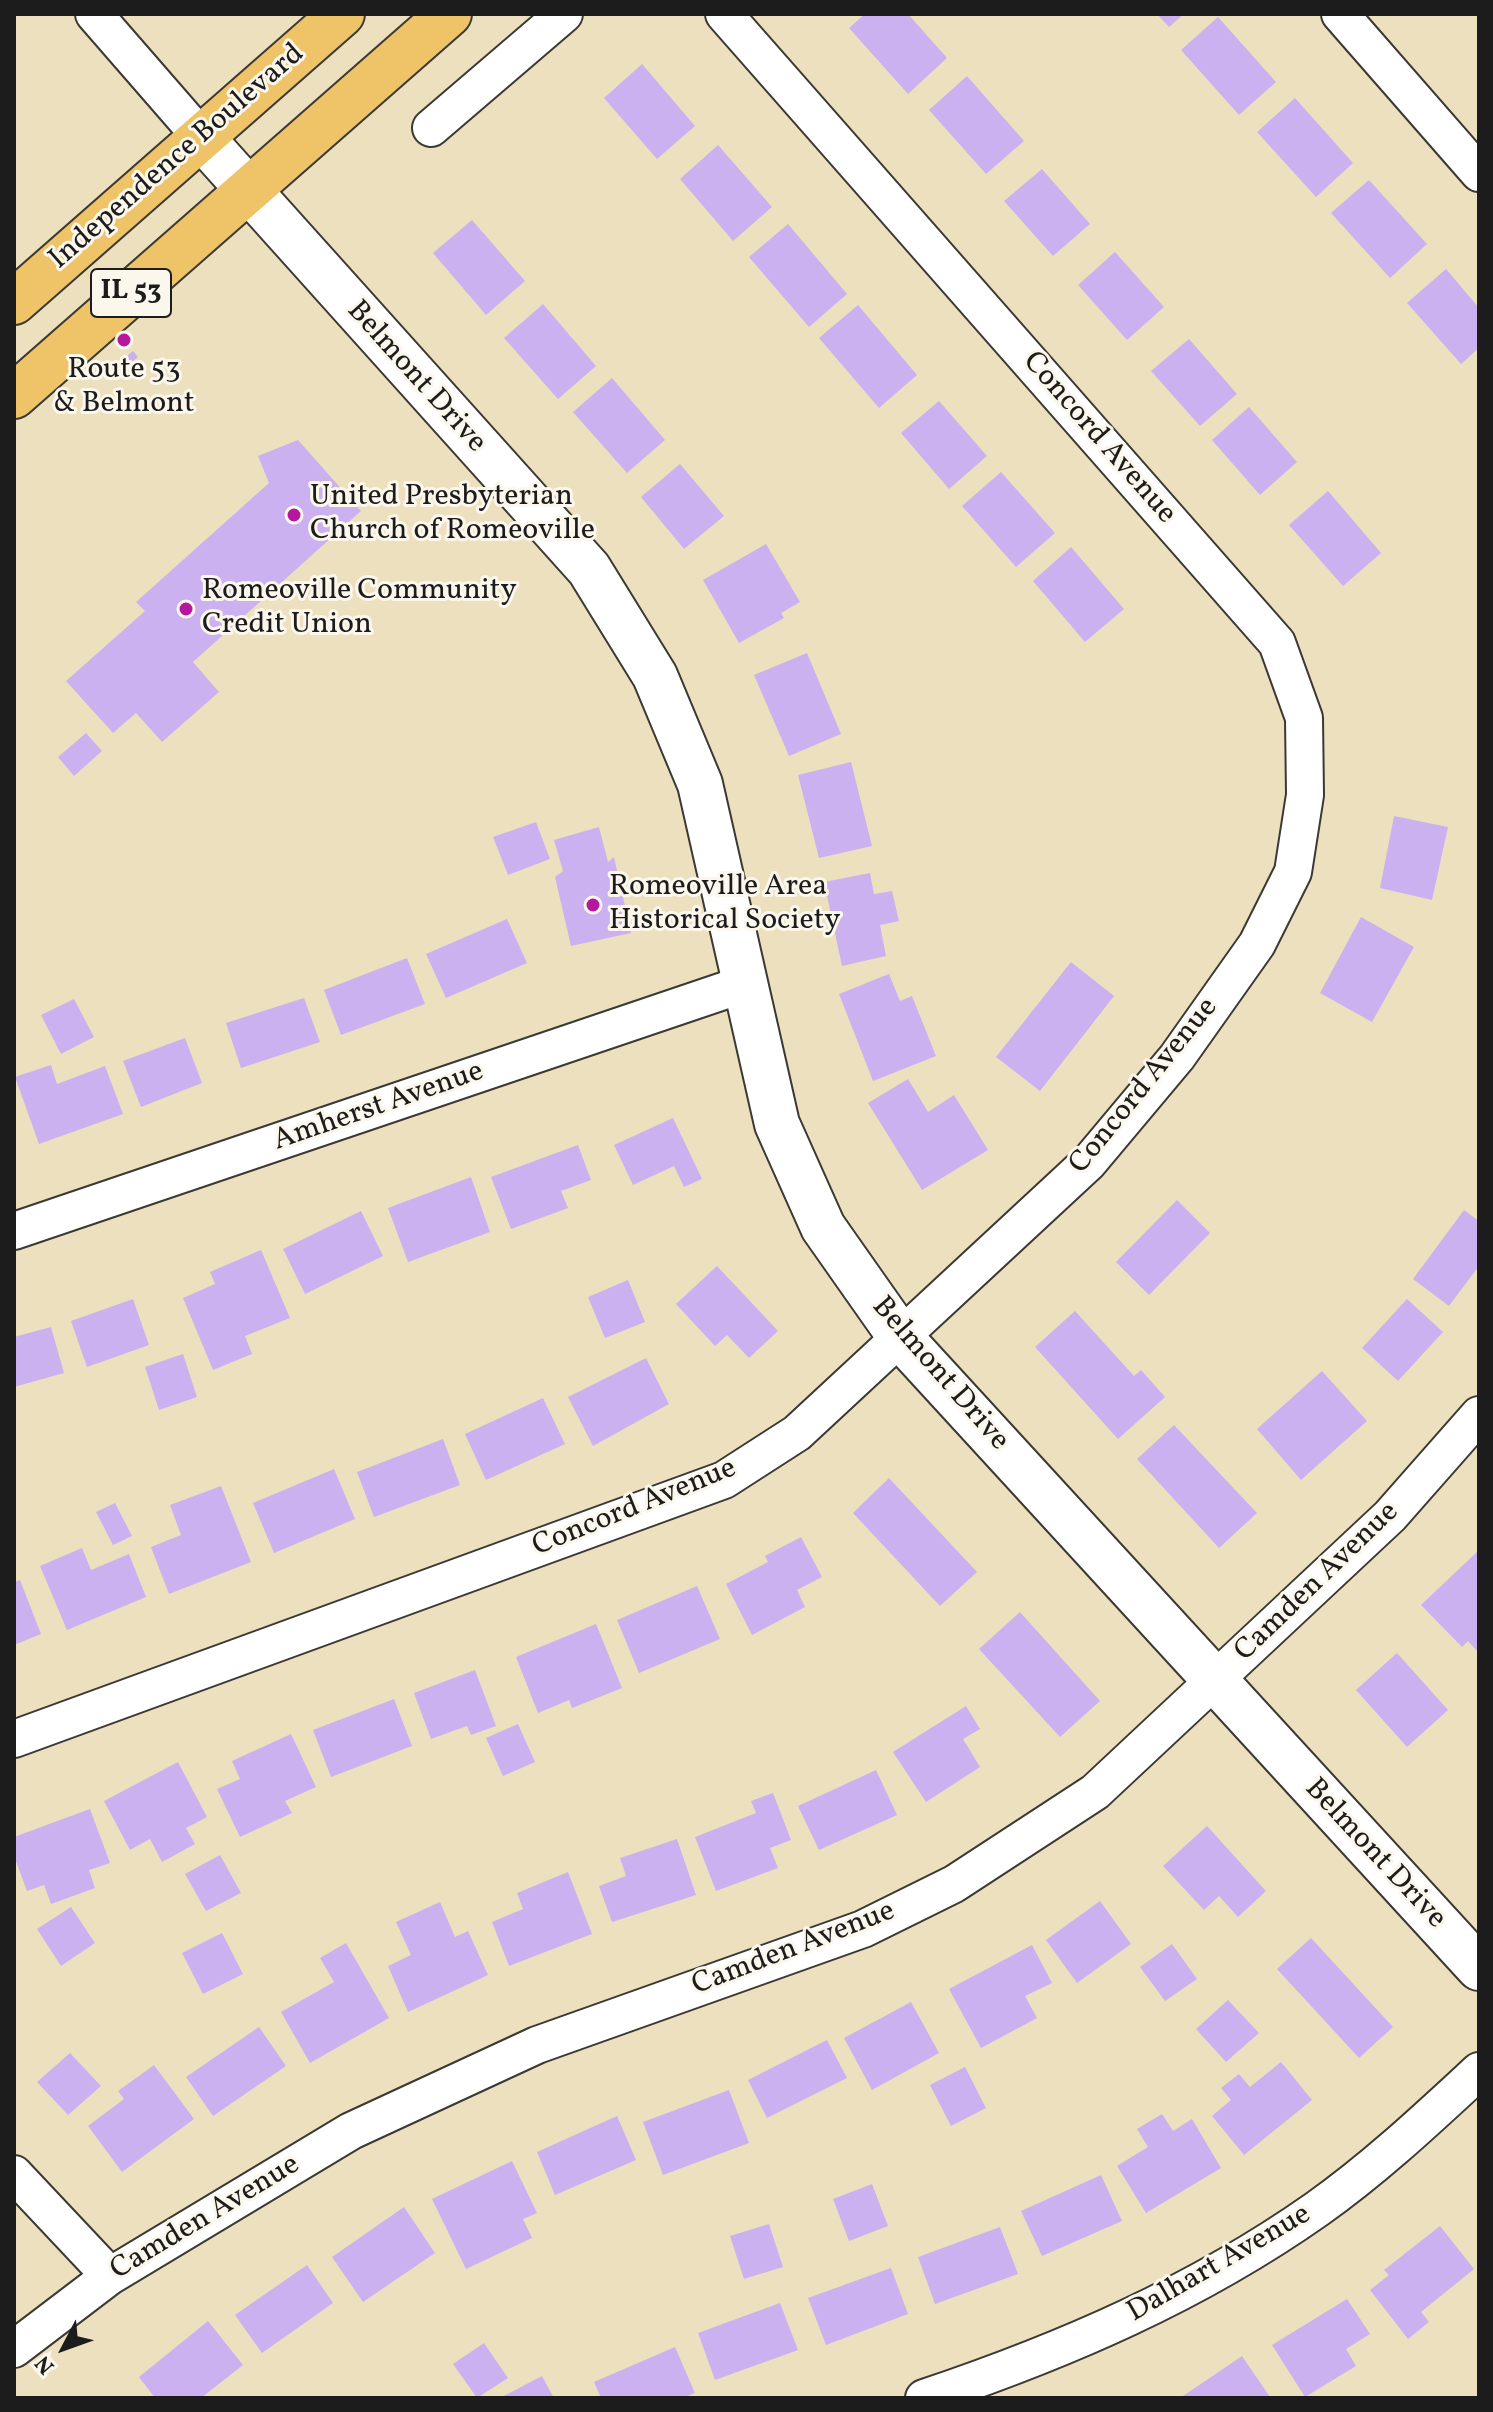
<!DOCTYPE html>
<html>
<head>
<meta charset="utf-8">
<style>
	body { margin:0 }
	#map { position:relative; width:1493px; height:2412px; overflow:hidden; background:#ede0bf; font-family:Vollkorn,serif }
	canvas { display:block }
	.frame { position:absolute; inset:0; border:16px solid #1c1c1c; pointer-events:none }
	.north { position:absolute; left:24px; top:2308px; width:80px; height:80px; -webkit-text-stroke:6px #fbf7ec; paint-order:stroke; rotate:229deg; font-size:22px; font-weight:700; line-height:32px; text-align:center; color:#1c1c1c }
	.north::after { content:''; display:block; margin:auto; width:28px; height:36px; background:#1c1c1c; clip-path:polygon(50% 0,100% 100%,50% 72%,0 100%) }
</style>
</head>
<body>
<div id="map">
<canvas width="1493" height="2412"></canvas>
<div class="frame"></div>
<div class="north">N</div>
</div>
<script>
const g = document.querySelector('canvas').getContext('2d');
g.lineJoin = 'round';
function paint(path, color) { g.fillStyle = color; g.fill(path, 'evenodd'); }
function trace(path, color, width, dash) { g.strokeStyle = color; g.lineWidth = width; g.lineCap = dash ? 'butt' : 'round'; g.setLineDash(dash || []); g.stroke(path); }
function write(font, color, halo, rows, align = 'center') {
  g.font = font + ' Vollkorn,serif'; g.lineWidth = 6; g.setLineDash([]); g.textBaseline = 'middle'; g.strokeStyle = halo; g.fillStyle = color; for (const [text, x, y, turn = 0] of rows) {
    g.save(); g.translate(x, y); g.rotate((+turn || 0) * Math.PI / 180); g.textAlign = isNaN(turn) ? turn : align; if (halo) g.strokeText(text, 0, 0); g.fillText(text, 0, 0); g.restore();
  }
}
paint(new Path2D(`
	M865,14H908L947,58L908,94L849,28Z
	M1157,14H1184L1169,27Z
	M1218,17L1276,82L1239,115L1181,50Z
	M642,64L695,126L657,159L604,98Z
	M967,76L1024,141L986,174L929,110Z
	M1295,98L1353,163L1316,197L1257,132Z
	M718,145L772,207L733,241L680,179Z
	M1042,169L1090,224L1053,256L1004,201Z
	M1369,180L1427,244L1390,278L1331,213Z
	M472,220L525,281L486,315L433,253Z
	M788,224L847,294L809,327L749,257Z
	M1115,252L1164,307L1127,340L1078,285Z
	M1446,269L1479,308V348L1461,364L1407,303Z
	M543,304L596,366L558,399L504,338Z
	M858,305L917,375L879,408L819,338Z
	M1189,339L1237,394L1200,426L1151,371Z
	M133,351L138,357L121,371L116,365Z
	M612,378L665,440L627,473L573,412Z
	M939,401L987,456L949,489L901,433Z
	M1249,407L1297,462L1260,495L1212,440Z
	M298,440L361,511L193,662L219,692L162,742L136,713L113,733L66,681L145,611L136,602L269,483L258,456Z
	M680,464L724,516L684,549L641,497Z
	M1001,472L1055,533L1016,567L962,506Z
	M1328,491L1381,553L1343,586L1289,525Z
	M766,544L800,602L781,613L784,618L739,643L703,580Z
	M1071,547L1124,609L1085,642L1033,581Z
	M807,653L841,734L789,756L754,675Z
	M86,733L102,751L74,776L58,757Z
	M851,762L872,846L819,858L798,775Z
	M1394,816L1448,827L1432,900L1380,888Z
	M536,822L550,859L508,875L493,837Z
	M599,827L608,862L614,857L631,933L571,946L555,877L563,871L554,840Z
	M870,873L874,894L892,891L899,921L880,925L886,956L842,966L824,882Z
	M1361,917L1414,947L1372,1022L1320,993Z
	M507,919L527,963L446,998L426,954Z
	M407,958L425,1004L341,1035L324,990Z
	M1071,962L1114,996L1040,1091L996,1057Z
	M889,974L900,1001L912,996L936,1056L873,1081L839,994Z
	M304,998L320,1042L241,1068L226,1023Z
	M74,999L94,1037L61,1054L41,1015Z
	M185,1038L202,1083L141,1107L123,1061Z
	M51,1065L57,1084L105,1066L123,1114L39,1144L15,1077Z
	M908,1079L928,1112L954,1095L988,1150L922,1190L868,1103Z
	M673,1118L702,1179L684,1187L674,1166L633,1185L614,1145Z
	M578,1145L591,1180L561,1191L568,1208L511,1229L491,1177Z
	M471,1177L490,1232L408,1262L388,1208Z
	M1177,1200L1210,1233L1149,1295L1116,1262Z
	M1464,1210L1479,1221V1266L1449,1306L1413,1279Z
	M361,1211L383,1256L305,1294L283,1249Z
	M261,1250L290,1318L245,1336L252,1354L213,1370L183,1298L215,1284L210,1272Z
	M717,1266L778,1331L749,1358L727,1335L715,1346L676,1304Z
	M628,1280L645,1322L605,1338L588,1297Z
	M133,1299L149,1345L87,1367L71,1321Z
	M1407,1299L1443,1332L1398,1381L1362,1348Z
	M1075,1311L1134,1376L1141,1370L1165,1397L1118,1439L1035,1347Z
	M51,1327L64,1373L14,1387V1337Z
	M183,1354L197,1397L159,1410L145,1367Z
	M646,1358L669,1404L593,1446L568,1397Z
	M1322,1371L1367,1421L1301,1480L1257,1429Z
	M543,1398L565,1444L486,1480L465,1434Z
	M1174,1425L1257,1513L1219,1548L1137,1459Z
	M443,1439L460,1485L374,1517L357,1472Z
	M334,1469L355,1519L274,1553L253,1503Z
	M889,1478L977,1572L940,1606L853,1513Z
	M221,1486L251,1562L169,1594L151,1547L181,1535L170,1505Z
	M115,1503L132,1536L113,1545L96,1512Z
	M801,1537L822,1577L797,1590L805,1607L752,1635L726,1584L768,1562L765,1556Z
	M82,1548L91,1570L129,1554L146,1597L67,1630L40,1566Z
	M1479,1550V1653L1468,1641L1462,1647L1421,1605Z
	M20,1580L41,1634L14,1645V1582Z
	M697,1586L720,1639L639,1673L617,1620Z
	M1020,1612L1100,1701L1060,1737L979,1649Z
	M596,1624L622,1688L572,1708L569,1700L538,1713L516,1657Z
	M1397,1653L1448,1710L1407,1747L1356,1690Z
	M475,1670L496,1726L471,1735L467,1726L431,1739L414,1693Z
	M394,1699L412,1746L331,1777L313,1730Z
	M966,1706L980,1729L963,1739L980,1767L926,1802L893,1752Z
	M518,1724L535,1762L503,1776L486,1738Z
	M291,1734L316,1787L285,1801L292,1813L240,1837L217,1789L240,1779L232,1761Z
	M178,1762L207,1817L186,1828L195,1844L162,1862L150,1839L130,1850L104,1801Z
	M876,1770L897,1815L819,1850L798,1806Z
	M773,1793L791,1840L770,1848L778,1868L716,1891L695,1837L756,1813L751,1801Z
	M90,1809L110,1863L89,1870L95,1888L51,1904L44,1885L27,1891L14,1856V1837Z
	M1207,1826L1266,1891L1238,1917L1219,1896L1204,1910L1163,1866Z
	M677,1839L696,1895L612,1922L599,1886L626,1876L620,1858Z
	M220,1855L241,1893L206,1911L185,1874Z
	M568,1872L592,1934L509,1966L492,1922L523,1909L517,1893Z
	M1100,1901L1131,1944L1077,1983L1046,1940Z
	M440,1902L455,1937L468,1931L488,1975L408,2012L388,1966L411,1955L396,1922Z
	M71,1907L95,1943L61,1966L37,1929Z
	M222,1933L243,1974L203,1994L182,1953Z
	M1311,1938L1393,2027L1359,2058L1277,1969Z
	M346,1943L389,2018L310,2063L281,2012L334,1982L320,1958Z
	M1172,1944L1197,1979L1165,2001L1140,1967Z
	M1032,1945L1052,1983L1025,1996L1037,2018L981,2048L949,1989Z
	M1228,2000L1259,2033L1226,2062L1196,2029Z
	M911,2002L939,2053L872,2090L844,2038Z
	M259,2027L286,2066L213,2116L186,2077Z
	M827,2040L847,2078L767,2118L748,2080Z
	M70,2053L101,2086L68,2115L37,2082Z
	M1281,2062L1312,2100L1244,2155L1212,2116L1231,2100L1221,2088L1239,2074L1250,2087Z
	M154,2065L194,2119L122,2172L88,2126L124,2099L118,2091Z
	M965,2067L986,2108L951,2126L930,2085Z
	M729,2090L749,2143L663,2175L643,2122Z
	M1162,2114L1173,2131L1192,2119L1221,2168L1146,2213L1117,2166L1148,2147L1137,2129Z
	M617,2116L636,2160L555,2195L537,2152Z
	M512,2161L537,2213L523,2219L532,2238L466,2269L432,2199Z
	M1101,2175L1122,2221L1042,2256L1021,2211Z
	M872,2184L888,2226L849,2241L833,2199Z
	M404,2207L435,2253L363,2302L332,2257Z
	M769,2224L783,2267L744,2279L730,2236Z
	M1440,2226L1474,2269L1421,2312L1429,2322L1408,2339L1370,2290L1389,2275L1384,2270Z
	M1000,2227L1018,2274L935,2304L918,2257Z
	M307,2265L333,2303L262,2353L235,2315Z
	M891,2268L908,2314L826,2345L808,2298Z
	M1347,2299L1370,2334L1346,2349L1356,2366L1305,2397L1272,2345Z
	M780,2303L798,2350L715,2380L698,2333Z
	M208,2321L243,2365L201,2398H155L139,2377Z
	M484,2343L508,2378L477,2398L453,2364Z
	M675,2347L695,2393L683,2398H601L594,2382Z
	M1242,2356L1270,2397L1180,2398Z
	M542,2376L554,2398H500Z`), '#cbb1f0');
const minor = new Path2D(`
	M94,14L201,137
	M1340,14L1479,173
	M431,128L564,14
	M14,1231L744,984
	M14,1739L724,1480L797,1433L1089,1162L1177,1057L1257,944L1293,872L1305,795L1304,718L1277,643L724,14
	M14,2174L110,2276
	M14,2349L110,2276L351,2131L537,2045L863,1929L954,1884L1095,1792L1390,1516L1479,1415
	M924,2398C1064,2351 1196,2294 1317,2209C1375,2168 1427,2119 1479,2071`);
const tertiary = new Path2D(`
	M201,137L589,569L655,676L700,784L777,1124L823,1227L901,1338L1479,1968`);
const primary = new Path2D(`
	M14,302L342,14
	M14,396L449,14`);
trace(minor, '#3b3934', 40);
trace(tertiary, '#3b3934', 48);
trace(primary, '#3b3934', 48);
trace(minor, '#fff', 36);
trace(tertiary, '#fff', 44);
trace(primary, '#efc469', 44);
for (const [x, y, r, color] of [
	[124,340,8,"#b5179e"],
	[294,515,8,"#b5179e"],
	[186,609,8,"#b5179e"],
	[593,905,8,"#b5179e"]
]) { const dot = new Path2D(); dot.arc(x, y, r, 0, 2 * Math.PI); g.fillStyle = color; g.fill(dot); trace(dot, '#fbf7ec', 3); }
for (const [x, y, w] of [
	[131,293,80]
]) { const box = new Path2D(); box.roundRect(x - w / 2, y - 24, w, 48, 6); g.fillStyle = '#fbf7ec'; g.fill(box); trace(box, '#1c1c1c', 2); }
write('bold 28px', '#1c1c1c', null, [
	["IL 53",131,293]
]);
write('30px', '#1c1c1c', '#fbf7ec', [
	["Independence Boulevard",178,158,-41],
	["Belmont Drive",415,378,48],
	["Concord Avenue",1098,439,49],
	["Concord Avenue",1145,1087,-51],
	["Amherst Avenue",379,1108,-19],
	["Belmont Drive",939,1375,49],
	["Concord Avenue",635,1509,-22],
	["Camden Avenue",1318,1583,-44],
	["Belmont Drive",1374,1855,47],
	["Camden Avenue",794,1950,-21],
	["Camden Avenue",206,2219,-31],
	["Dalhart Avenue",1220,2265,-30]
]);
write('30px', '#1c1c1c', '#fbf7ec', [
	["Route 53",124,371,"center"],
	["& Belmont",124,405,"center"],
	["United Presbyterian",310,498],
	["Church of Romeoville",310,532],
	["Romeoville Community",202,592],
	["Credit Union",202,626],
	["Romeoville Area",609,888],
	["Historical Society",609,922]
], 'left');
</script>
</body>
</html>
